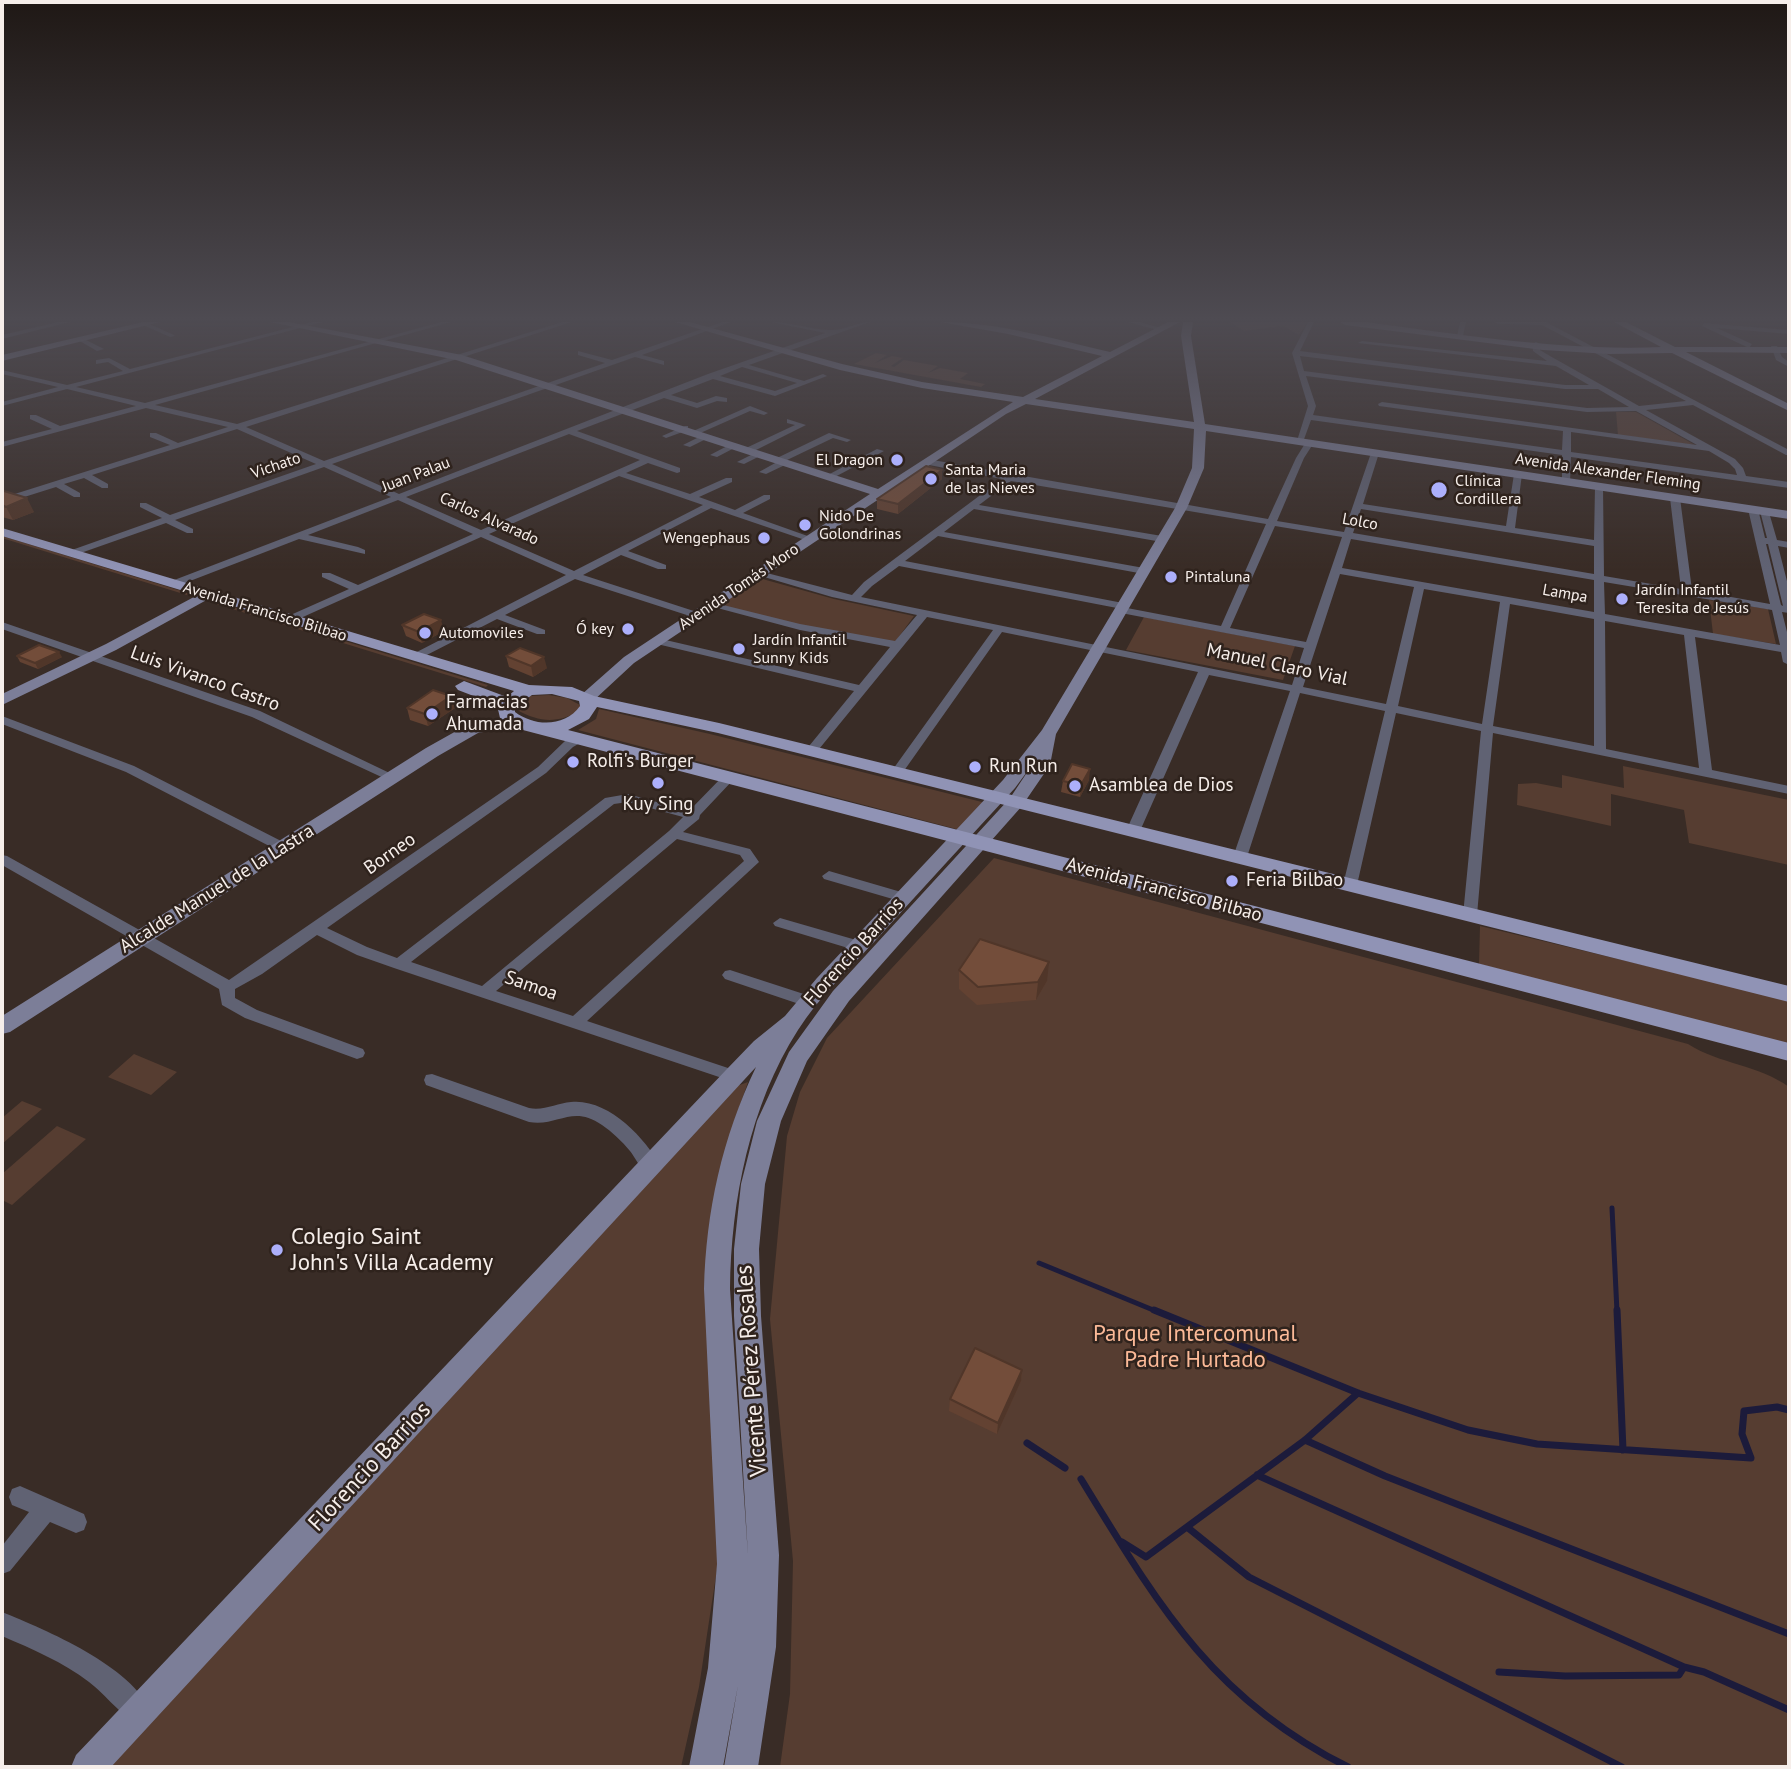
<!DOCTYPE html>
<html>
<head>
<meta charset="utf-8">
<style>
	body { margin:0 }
	#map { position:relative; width:1791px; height:1769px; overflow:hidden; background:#392c26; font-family:"PT Sans",sans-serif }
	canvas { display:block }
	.frame { position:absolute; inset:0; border:4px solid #f6eeea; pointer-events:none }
</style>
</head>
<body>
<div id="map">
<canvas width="1791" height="1769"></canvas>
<div class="frame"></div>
</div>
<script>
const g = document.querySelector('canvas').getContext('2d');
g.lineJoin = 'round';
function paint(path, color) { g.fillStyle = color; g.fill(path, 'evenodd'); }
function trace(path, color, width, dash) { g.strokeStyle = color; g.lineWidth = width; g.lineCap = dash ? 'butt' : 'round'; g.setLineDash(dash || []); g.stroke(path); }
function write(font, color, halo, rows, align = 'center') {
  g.font = font + ' "PT Sans",sans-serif'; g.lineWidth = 5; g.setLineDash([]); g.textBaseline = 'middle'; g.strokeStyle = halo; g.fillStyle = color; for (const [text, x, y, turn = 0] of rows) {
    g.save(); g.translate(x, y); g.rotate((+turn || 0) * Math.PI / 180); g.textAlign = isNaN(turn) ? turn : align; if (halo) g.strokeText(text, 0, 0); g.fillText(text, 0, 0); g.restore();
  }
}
paint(new Path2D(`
	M1230,322H1308L1299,335L1283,326L1244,331Z
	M876,353L887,355L875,363L892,356L903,358L891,366L894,367L904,360L938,366L928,373L940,368L968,373L960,379L985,384L981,387L854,364Z
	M1616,412H1636L1695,445L1618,435Z
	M2,536L488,685L486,687L60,556L2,538Z
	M759,578L834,599L914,616L895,642L801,626L718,605Z
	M1709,600L1768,609L1776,644L1713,634Z
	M1144,617L1295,646L1283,680L1126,650Z
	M549,695L567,698L580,705L579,711C557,724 539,722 517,710L515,704L529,696Z
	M599,709L710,734L986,803L960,830L578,730L596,719Z
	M1623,766L1789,800V865L1689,843L1684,810L1611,794V826L1517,805L1518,784L1536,783L1562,788V775L1624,788Z
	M994,858L1688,1044C1719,1064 1759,1065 1789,1087V1767H780L790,1694L793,1561L770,1319L787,1136L800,1092L827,1038Z
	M1480,926L1789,1000V1045L1479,964Z
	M134,1054L177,1072L151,1095L108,1077Z
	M748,1082L732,1128L719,1556L699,1687L681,1767H98L734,1087Z
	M22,1101L42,1109L2,1144V1118Z
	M57,1126L86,1139L12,1205L2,1200V1174Z`), '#563d31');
trace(new Path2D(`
	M1612,1208L1617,1312
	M1039,1263L1158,1312`), '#1c1b3b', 5);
trace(new Path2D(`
	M1154,1310L1358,1393L1468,1430L1537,1444L1751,1458L1742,1434L1744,1411L1777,1407L1789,1410
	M1617,1310L1623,1450
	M1305,1440L1385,1476L1789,1634
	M1027,1443L1065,1468
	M1257,1475L1684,1667
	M1081,1479C1157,1603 1212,1699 1348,1767
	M1187,1527L1249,1577L1622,1767
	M1122,1542L1146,1557L1305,1440L1358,1393
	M1499,1672L1565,1676L1679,1675L1684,1667L1704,1672L1789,1710`), '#1c1b3b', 7);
paint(new Path2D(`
	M58,322H70L2,339V335Z
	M145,322L174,335L175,336L170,337L143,325Z
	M312,322H323L76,387L145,403L441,322H451L155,405L237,424L562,322H572L246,427L324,461L605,363L578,355V351L612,360L722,322H731L642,355L664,361V365L635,357L332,464L399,494L708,374L825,333L771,322C791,322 812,330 832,330C845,330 857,322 870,322L749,365L804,381L823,374L827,376L775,396L713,379L671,395L697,403L716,396L727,398V402L717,401L697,408L664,398L577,431L680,468V472L677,473L648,463L626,473L690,494L726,478H732V482L699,497L735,510L764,495H770V499L743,513L816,539L808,541L711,508L628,551L666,565V569H658L621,555L583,575L700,613L701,615L696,618L575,579L505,615L545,630V634H537L497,619L419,659H411V655L566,575L481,537L294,621H286V617L349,589L322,577V573H330L358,585L473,534L398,500L308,535L358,547L365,550V554L299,539L177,586H169V582L391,497L324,467L175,520L193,529V533H187L166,523L75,555H69V551L162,518L140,507V503H146L170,515L316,464L237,429L92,475L108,484V488H102L84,478L64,484L80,493V497H74L56,487L2,504V498L170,445L150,437V433H156L178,443L228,427L146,408L2,447V442L52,429L30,419V415H36L60,426L136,406L67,389L2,406V402L58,387L2,374V370L67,385L123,371L108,362L96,364V360L109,358L130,369ZM742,367L797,383L775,391L720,376ZM569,434L640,460L481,530L406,497ZM619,476L703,505L574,571L489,534Z
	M1128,322H1140L1164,329L1161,331Z
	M1308,322H1314L1300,351L1565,385H1589L1556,366L1358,343L1362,341L1547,361L1533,351L1532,344L1536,342L1540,344V350L1550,356L1639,406L1686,401L1542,325L1498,324L1495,322H1546L1789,450V455H1786L1693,405L1646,410L1735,459L1743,468L1746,476L1789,482V488L1571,457L1570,482L1566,485L1562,482V455L1311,420L1303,442L1296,444L1308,406L1292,353ZM1300,356L1565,389H1598L1629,407L1587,408L1304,371ZM1306,376L1587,412L1636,411L1697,445L1382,402L1378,404L1379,406L1563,431L1562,450L1313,415L1316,406ZM1571,432L1709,451L1729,463L1735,469L1737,475L1571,452Z
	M1460,322H1466L1463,336L1460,338L1457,336Z
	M1704,323L1789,330V334L1717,328L1752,344L1749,348L1702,326Z
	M78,338H82L104,349L97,351L78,340Z
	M1771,346H1777L1782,357L1789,362V367L1776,360Z
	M750,406L768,413L764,415L750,411L698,434L691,432Z
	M787,419L806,425L752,452H746V448L795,425L787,423Z
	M685,426H688V430L666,438L662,436Z
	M829,433L851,440L847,442L833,438L787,460V464L766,474L759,472L777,462V458Z
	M705,434L712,436L690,447L683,445Z
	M1309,441L1313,444L1304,458L1277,521L1344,532L1371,453L1375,450L1379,453L1363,504L1506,526L1514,474L1518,471L1522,474L1515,528L1594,540L1595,487L1599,484L1603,487L1604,576L1681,589L1670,498L1675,495L1680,498L1692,590L1770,604L1748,509L1753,506L1758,509L1765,538H1767L1760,511L1768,509L1777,540L1789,542V548L1778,546L1789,589V613L1782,612L1789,640V665L1783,662L1781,652L1695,637L1712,770L1789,786V794L1493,733L1477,915L1470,920L1463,915L1481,731L1396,713L1357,885L1350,890L1343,885L1385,711L1300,693L1247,857L1240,861L1233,857L1290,691L1209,675L1140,831L1133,835L1126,831L1198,672L1002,632L901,775L897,776L891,772L993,630L927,617L815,754L811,755L805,751L854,691L657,644L652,641L657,638L859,685L890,647L800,630L706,605L711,602L800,624L895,641L917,615L832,597L754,574L759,571L852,595L864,582L893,560L1002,479L924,464L923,462L927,459L1268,519L1296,458L1306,442ZM1011,481L1266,524L1221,626L1127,608V604L1123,603L905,561L938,536L1144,574L1149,571L1144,568L944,532L974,509L1162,542L1167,539L1162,536L979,505ZM1361,509L1594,546V574L1353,533ZM1275,526L1342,537L1306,642L1230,628ZM1351,539L1594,580V612L1342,568ZM1766,544H1768L1783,606L1781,605ZM899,566L1117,608V612L1121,613L1304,648L1292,685L861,597L872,586ZM1340,574L1414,587L1386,704L1303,687ZM1604,582L1772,610L1780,645L1605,614ZM1424,589L1500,602L1482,724L1398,706ZM1510,604L1594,619V746L1493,726ZM1605,621L1684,635L1699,768L1606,749Z
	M733,443L740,445L717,457L710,455Z
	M877,449L884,451L831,479L824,477Z
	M757,452L764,454L744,464L737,462Z
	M2,622L260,711L398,777L396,780H388L252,717L2,629Z
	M2,716L134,766L287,844L289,847L282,851L277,850L126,772L2,724Z
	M581,735L587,739L573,747L546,773L327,928L367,947L397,958L605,798L628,794L689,811L725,774H733L735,777L733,780L700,815L699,819L683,832L750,849L759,862L587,1021L740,1072L742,1076L740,1080L734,1082L728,1080L394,968L357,955L317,935L262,974L235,989V998L257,1010L363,1049L365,1053L363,1057L357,1059L245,1018L222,1005L219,989L2,865V855L7,856L229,980L538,767L565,741ZM628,802L683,817L669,831L482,986L411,962L614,804ZM677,839L740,855L744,861L573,1016L496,991Z
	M829,871L908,894L910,897L903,902L824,879L822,876Z
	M780,918L863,942L865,946L858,951L775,926L773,923Z
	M730,970L813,997L816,1001L813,1005L808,1007L725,979L722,975L725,971Z
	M432,1074L529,1108C544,1111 557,1103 571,1102C607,1098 645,1137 660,1166L657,1171C653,1173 651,1174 647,1172C640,1169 635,1157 630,1151C622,1141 612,1132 602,1125C572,1104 558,1127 529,1122L426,1085L424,1080L426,1075Z
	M20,1486L84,1514L87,1522L84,1530L76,1533L50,1522L10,1571L2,1574V1546L29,1512L12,1505L9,1497L12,1489Z
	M2,1612C46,1630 132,1666 151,1712L148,1721L139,1724C123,1718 105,1694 89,1682C63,1662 32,1649 2,1636Z`), '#606273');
paint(new Path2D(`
	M143,322H160L2,361V355Z
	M270,322H289L462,355L878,489L1013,402L922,388L840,370L675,322H690L842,364L922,382L1023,397L1102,356L1008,334L940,322C998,322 1054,339 1110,352L1168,322H1180L1035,399L1194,422L1181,336L1183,322H1193L1191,336L1205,424L1789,511V519L1206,431L1204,468L1187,508L1056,734L1050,765L1022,806L849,1001L807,1061L781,1121L765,1184L759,1249L761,1316L779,1555L776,1647L758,1767H724L738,1685L723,1767H689L708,1668L717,1564L704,1289C706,1211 722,1138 756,1067L111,1767H71L76,1755L726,1070L754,1041L785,1016L817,978L1003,780L1042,730L1175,508L1192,468L1194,429L1026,404L1006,414L634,663L593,701L587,703L579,698L581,695L624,657L870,494L456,360ZM1032,765L1010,798L833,991L789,1052L757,1121L741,1184L734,1249V1316L748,1556L730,1289C731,1200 750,1105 798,1030C818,998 849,969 875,941C921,890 968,839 1015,788Z
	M1340,322H1366C1464,335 1562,351 1661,347L1614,322H1626L1675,347H1789V353L1686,352L1789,404V411L1672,353L1609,354L1543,350L1345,325Z
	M207,590L212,591V597L116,650L2,705V694L106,644Z
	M516,716L522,718L524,721L522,724L478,733L438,756L10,1032L2,1034V1016L426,748L467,725Z`), '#7c7e98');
paint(new Path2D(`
	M2,528L529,685L572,687L594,696L719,723L1789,986V1002L718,733L597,707L589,719L568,730L1789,1043V1061L519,729L500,718L497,705L458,690L455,686L464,681L507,697L514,691L2,536ZM552,694L579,701L580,706C565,727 535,727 515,712V707L532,695Z`), '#9093b5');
paint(new Path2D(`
	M942,470V479L898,514L877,509V499Z
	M2,491L34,512L13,520L2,517Z
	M402,625L444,631L422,643L406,636Z
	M17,656L62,657L38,669L20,662Z
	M506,656L547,668L533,677L509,667Z
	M407,708H455L428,726L410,720Z
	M1089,780L1080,797L1061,792L1063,781Z
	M959,970L1047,981L1036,1000L977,1005L959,989Z
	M1022,1370L1021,1381L997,1434L949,1411L950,1399Z`), '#634232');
paint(new Path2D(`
	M942,470V479L898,514V504Z
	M27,498L34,512L13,520L6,507Z
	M441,620L444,631L422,643L419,632Z
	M59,652L62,657L38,669L35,663Z
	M544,657L547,668L533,677L531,666Z
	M451,696L455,708L428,726L425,714Z
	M1090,769L1089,780L1080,797L1081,785Z
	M1049,962L1047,981L1036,1000L1038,982Z
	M1022,1370L1021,1381L997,1434L998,1423Z`), '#503629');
const building = new Path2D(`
	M926,466L942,470L898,504L877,499Z
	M2,491H4L27,498L6,507L2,505Z
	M424,614L441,620L419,632L402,625Z
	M39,645L59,652L35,663L17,656Z
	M520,648L544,657L531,666L506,656Z
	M433,690L451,696L425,714L407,708Z
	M1072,764L1090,769L1081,785L1063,781Z
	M980,939L1049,962L1038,982L978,987L959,970Z
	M975,1348L1022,1370L998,1423L950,1399Z`);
paint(building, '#734d3a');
trace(building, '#503629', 2);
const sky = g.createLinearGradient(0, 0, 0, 570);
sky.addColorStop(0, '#1f1815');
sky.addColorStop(0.56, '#4e4b52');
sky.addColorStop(1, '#4e4b5200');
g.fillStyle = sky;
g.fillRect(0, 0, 1791, 570);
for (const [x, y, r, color] of [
	[897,460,7,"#acaffb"],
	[931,479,7,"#acaffb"],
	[1439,490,9,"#acaffb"],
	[805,525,7,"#acaffb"],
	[764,538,7,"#acaffb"],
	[1171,577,7,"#acaffb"],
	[1622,599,7,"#acaffb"],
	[628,629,7,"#acaffb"],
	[425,633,7,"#acaffb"],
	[739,649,7,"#acaffb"],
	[432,714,7,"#acaffb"],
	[573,762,7,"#acaffb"],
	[975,767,7,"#acaffb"],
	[658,783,7,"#acaffb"],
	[1075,786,7,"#acaffb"],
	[1232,881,7,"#acaffb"],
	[277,1250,7,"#acaffb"]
]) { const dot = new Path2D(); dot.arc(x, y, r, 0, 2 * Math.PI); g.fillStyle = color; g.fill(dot); trace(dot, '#2f231d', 2.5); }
write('16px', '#f6eeea', '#2f231d', [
	["El Dragon",883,460,"right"],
	["Santa Maria",945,470],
	["de las Nieves",945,488],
	["Clínica",1455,481],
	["Cordillera",1455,499],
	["Nido De",819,516],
	["Golondrinas",819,534],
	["Wengephaus",750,538,"right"],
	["Pintaluna",1185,577],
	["Jardín Infantil",1636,590],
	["Teresita de Jesús",1636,608],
	["Ó key",614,629,"right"],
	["Automoviles",439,633],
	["Jardín Infantil",753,640],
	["Sunny Kids",753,658]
], 'left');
write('16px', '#f6eeea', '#2f231d', [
	["Vichato",276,466,-19],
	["Avenida Alexander Fleming",1608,472,8],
	["Juan Palau",416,475,-21],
	["Carlos Alvarado",489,519,24],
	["Lolco",1360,522,10],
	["Avenida Tomás Moro",739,587,-34],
	["Lampa",1565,594,10],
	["Avenida Francisco Bilbao",265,612,17]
]);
write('19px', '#f6eeea', '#2f231d', [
	["Manuel Claro Vial",1277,665,12],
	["Luis Vivanco Castro",205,679,20],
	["Borneo",390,854,-35],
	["Alcalde Manuel de la Lastra",217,889,-32],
	["Avenida Francisco Bilbao",1164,890,15],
	["Florencio Barrios",854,952,-48],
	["Samoa",531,986,19]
]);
write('19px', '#f6eeea', '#2f231d', [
	["Farmacias",446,703],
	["Ahumada",446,725],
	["Rolfi's Burger",587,762],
	["Run Run",989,767],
	["Asamblea de Dios",1089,786],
	["Kuy Sing",658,805,"center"],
	["Feria Bilbao",1246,881]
], 'left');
write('23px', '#f6eeea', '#2f231d', [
	["Colegio Saint",291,1237],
	["John's Villa Academy",291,1263]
], 'left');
write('23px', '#fbb997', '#2f231d', [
	["Parque Intercomunal",1195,1334],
	["Padre Hurtado",1195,1360]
]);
write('23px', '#f6eeea', '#2f231d', [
	["Vicente Pérez Rosales",752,1371,-94],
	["Florencio Barrios",370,1467,-47]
]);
</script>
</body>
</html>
